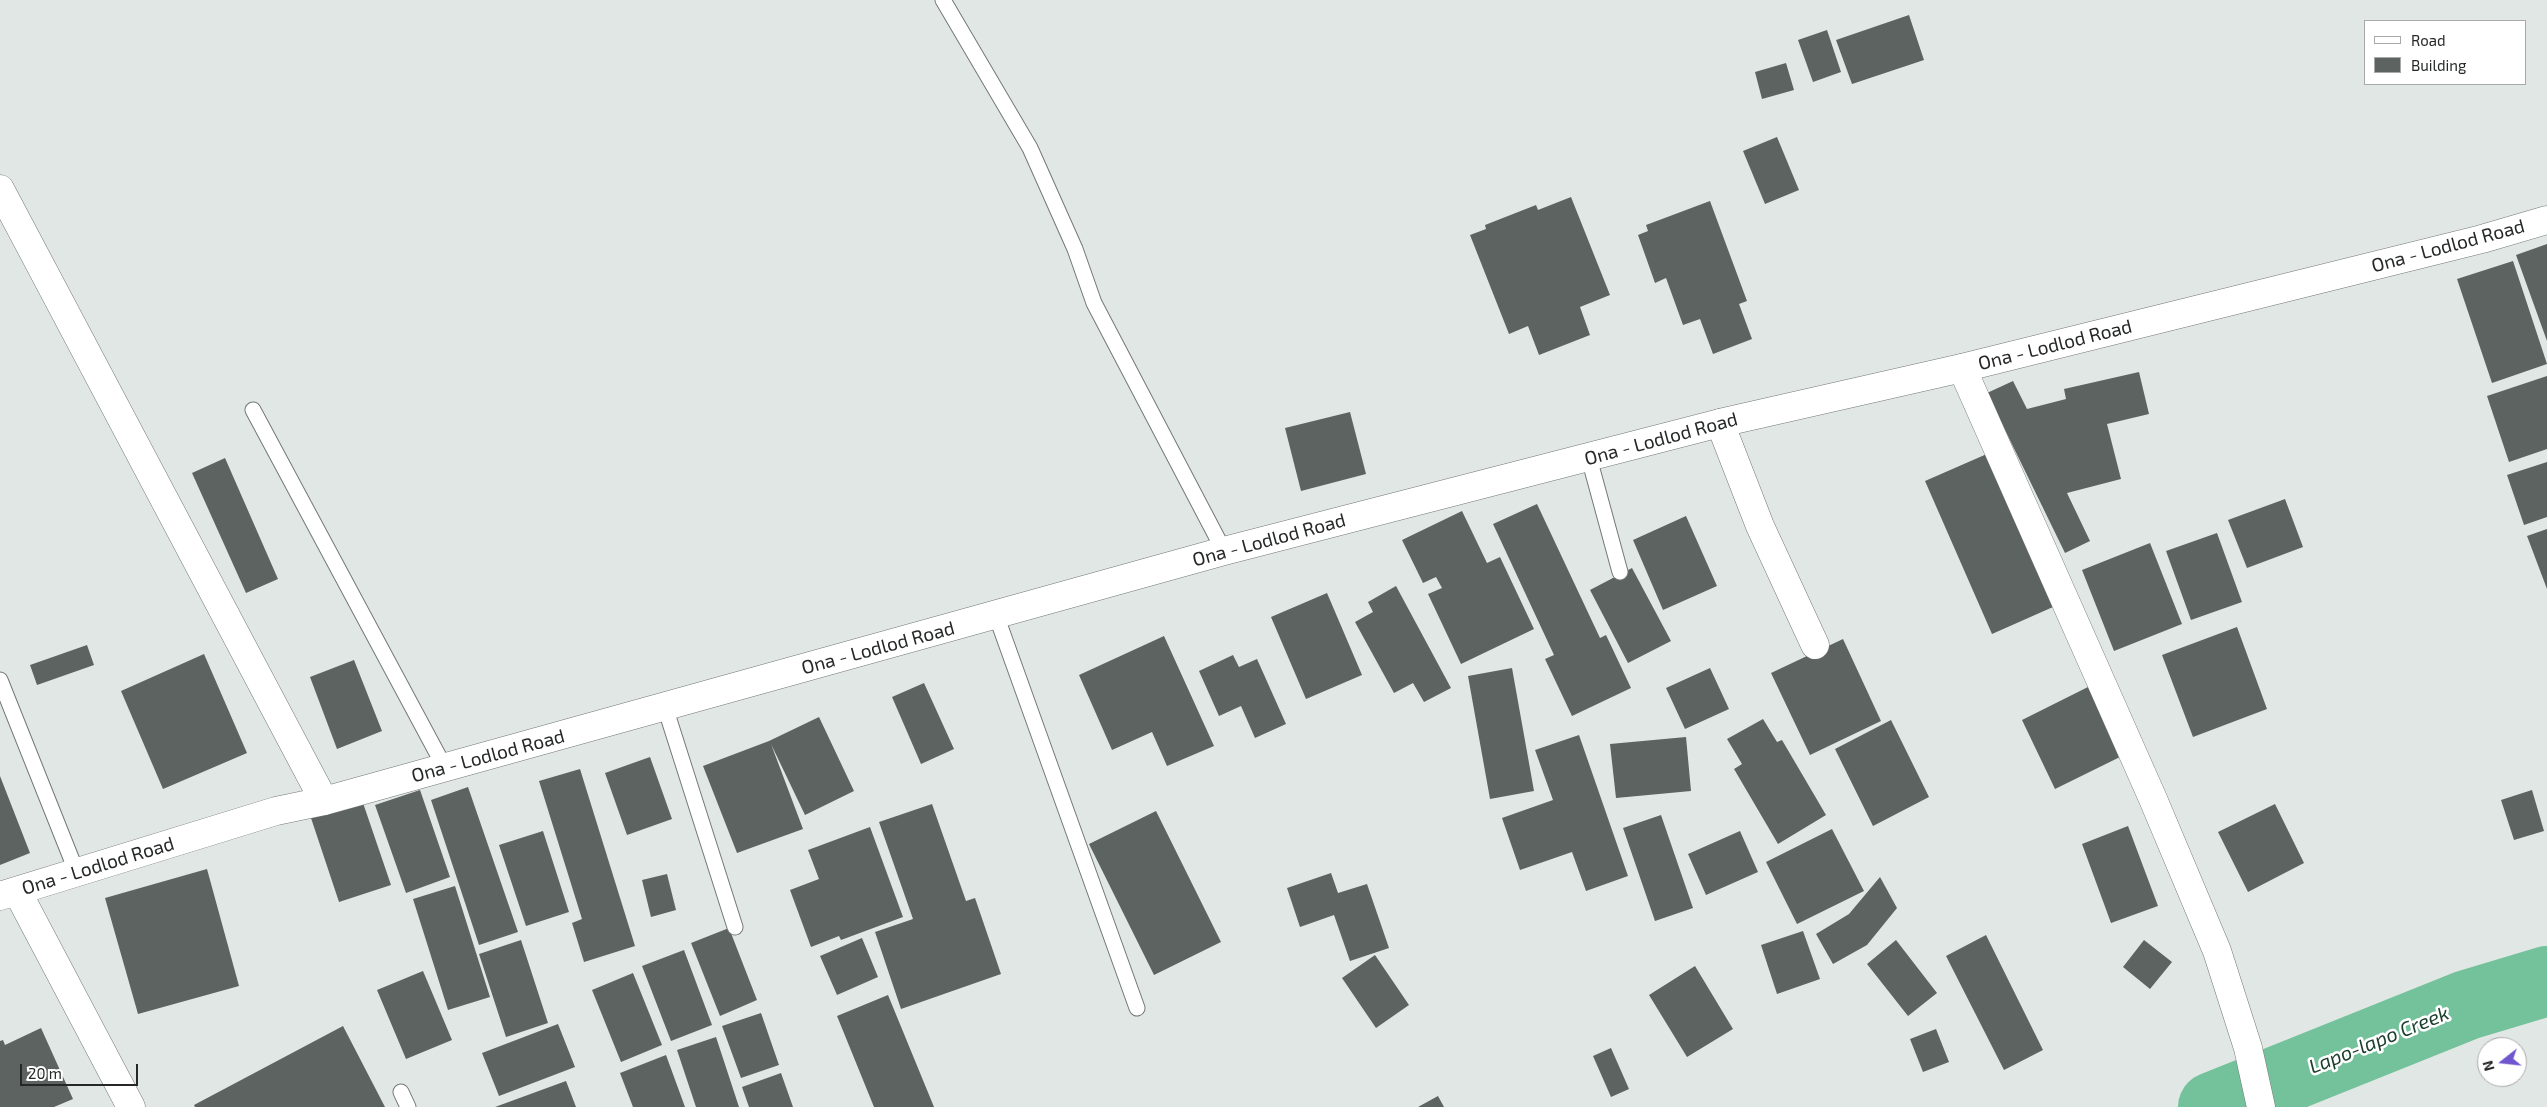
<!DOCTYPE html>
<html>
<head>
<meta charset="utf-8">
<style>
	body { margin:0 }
	#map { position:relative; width:2547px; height:1107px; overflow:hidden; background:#e1e7e4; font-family:"Exo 2",sans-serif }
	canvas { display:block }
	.legend { position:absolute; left:2364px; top:20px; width:162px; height:65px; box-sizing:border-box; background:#fff; border:1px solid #a8a9a9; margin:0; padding:6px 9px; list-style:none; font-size:15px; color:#252827 }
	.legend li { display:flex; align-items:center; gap:10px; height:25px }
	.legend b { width:25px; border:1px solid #a8a9a9 }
	.north { position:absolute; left:2477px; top:1037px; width:50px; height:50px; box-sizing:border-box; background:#fff; border:1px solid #a8a9a9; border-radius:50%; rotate:254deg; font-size:14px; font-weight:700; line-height:20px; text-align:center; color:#252827 }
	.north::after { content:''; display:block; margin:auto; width:18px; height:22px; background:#6f55ce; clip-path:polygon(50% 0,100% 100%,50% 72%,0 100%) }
	.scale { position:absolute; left:20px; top:1064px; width:118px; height:22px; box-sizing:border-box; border:2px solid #252827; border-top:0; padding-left:6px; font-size:15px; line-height:18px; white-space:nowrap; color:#252827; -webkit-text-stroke:4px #fff; paint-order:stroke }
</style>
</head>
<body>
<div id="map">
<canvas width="2547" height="1107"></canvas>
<ul class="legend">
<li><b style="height:6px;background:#fff"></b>Road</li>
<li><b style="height:14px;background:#5d6360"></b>Building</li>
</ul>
<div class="north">N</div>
<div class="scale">20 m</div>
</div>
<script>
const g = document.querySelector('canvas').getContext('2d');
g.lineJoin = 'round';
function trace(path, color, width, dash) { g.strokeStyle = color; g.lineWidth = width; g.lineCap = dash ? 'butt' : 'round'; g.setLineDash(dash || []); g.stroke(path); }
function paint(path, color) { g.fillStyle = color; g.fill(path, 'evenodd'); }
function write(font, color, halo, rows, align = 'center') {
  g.font = font + ' "Exo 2",sans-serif'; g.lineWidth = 5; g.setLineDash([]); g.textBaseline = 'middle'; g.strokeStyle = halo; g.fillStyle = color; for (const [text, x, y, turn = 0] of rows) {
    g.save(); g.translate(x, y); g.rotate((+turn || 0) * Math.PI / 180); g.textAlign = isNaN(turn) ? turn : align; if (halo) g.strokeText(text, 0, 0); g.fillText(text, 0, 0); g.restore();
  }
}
trace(new Path2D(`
	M2213,1107L2467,1005L2547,981`), '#73c29b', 70);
paint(new Path2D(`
	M1909,15L1924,60L1852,84L1836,40Z
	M1827,30L1841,72L1813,82L1798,40Z
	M1786,63L1794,90L1762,99L1755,72Z
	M1777,137L1799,190L1765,204L1743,151Z
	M1571,197L1610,295L1580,307L1590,335L1539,355L1528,326L1509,334L1470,235L1486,229L1485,225L1536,205L1538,210Z
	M1710,201L1747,301L1739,304L1752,339L1713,354L1700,319L1683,325L1666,278L1655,283L1638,235L1648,231L1646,225Z
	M2547,244V341L2516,255Z
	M2513,261L2547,364L2492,383L2457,279Z
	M2139,372L2149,414L2107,424L2121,479L2067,493L2090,541L2065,553L1987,393L2013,381L2027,409L2066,399L2064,389Z
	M2547,376V449L2509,462L2487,396Z
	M1350,412L1366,474L1301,491L1285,428Z
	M1996,450L2062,603L1992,634L1925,481Z
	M225,458L278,579L246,593L192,473Z
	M2547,462V517L2524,525L2507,475Z
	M2285,499L2303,547L2247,568L2228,520Z
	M1537,504L1600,638L1606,635L1631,688L1572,716L1545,659L1554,655L1493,524Z
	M1462,511L1487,563L1500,557L1534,629L1461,664L1428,594L1442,588L1436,577L1423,583L1402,540Z
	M1686,516L1717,586L1663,610L1633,540Z
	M2547,529V589L2527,536Z
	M2217,533L2242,602L2191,620L2166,551Z
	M2150,543L2182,624L2114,651L2082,570Z
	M1632,568L1671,641L1628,663L1590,590Z
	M1396,586L1451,688L1424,702L1413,683L1394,693L1355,622L1373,612L1368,602Z
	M1327,593L1362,675L1306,699L1271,617Z
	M2237,627L2267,709L2193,737L2162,655Z
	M1164,636L1214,746L1167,766L1152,732L1112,750L1079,675Z
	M1843,639L1881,721L1810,755L1771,673Z
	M87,645L94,665L37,685L30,665Z
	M204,654L247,753L163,789L121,691Z
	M1233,655L1239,667L1257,659L1286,724L1255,738L1241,706L1219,716L1199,671Z
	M354,660L382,731L337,749L310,677Z
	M1512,668L1534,791L1490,799L1468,676Z
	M1710,668L1729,709L1685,729L1666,688Z
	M924,683L954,749L921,764L892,697Z
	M2088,687L2122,756L2055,789L2022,720Z
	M819,717L854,791L805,815L771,744L803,829L737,853L703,766L769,741Z
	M1763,719L1777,742L1782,740L1826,815L1778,844L1734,769L1742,764L1727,739Z
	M1891,720L1929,797L1873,826L1835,749Z
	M1579,735L1628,876L1586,891L1572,852L1520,870L1502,818L1553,800L1535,750Z
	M1686,737L1691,791L1616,798L1610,744Z
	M650,757L672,819L627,835L605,773Z
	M580,769L635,946L584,962L572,923L582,919L539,781Z
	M0,776L30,853L0,865Z
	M468,787L518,932L479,945L431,800Z
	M420,790L450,877L406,893L375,805Z
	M2532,790L2544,831L2514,840L2501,800Z
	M362,800L391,885L339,902L311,818Z
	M932,804L966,901L975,898L1001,974L901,1009L875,932L913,919L879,822Z
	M2275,804L2304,863L2248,892L2218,832Z
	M1156,811L1221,942L1154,975L1089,844Z
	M1661,815L1693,908L1655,921L1623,828Z
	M2128,826L2158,906L2111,923L2082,844Z
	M870,827L903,917L841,940L839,936L811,947L790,890L819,879L808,850Z
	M1832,829L1864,891L1797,924L1766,862Z
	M543,831L569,912L526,926L499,845Z
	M1740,831L1758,872L1706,895L1688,854Z
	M207,869L239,986L138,1014L105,898Z
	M1331,873L1338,893L1367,884L1389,948L1350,961L1334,915L1300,927L1287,888Z
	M667,874L676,910L651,917L642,880Z
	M1880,877L1897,908L1867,945L1833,964L1816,934L1849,914Z
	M455,886L490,997L448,1010L413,899Z
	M729,928L757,1000L720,1016L691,943Z
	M1803,931L1820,979L1777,994L1761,945Z
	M1986,935L2043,1050L2004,1070L1946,956Z
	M862,938L878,977L837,995L820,956Z
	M521,940L548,1023L506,1037L479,954Z
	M1896,940L1937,993L1908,1016L1867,964Z
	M2144,940L2172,962L2150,989L2123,967Z
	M684,950L712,1025L671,1041L642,966Z
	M1375,955L1409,1005L1376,1028L1342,978Z
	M1695,966L1733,1029L1687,1057L1649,995Z
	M423,971L452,1040L406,1059L377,990Z
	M633,973L662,1045L621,1062L592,990Z
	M888,995L934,1107H874L837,1016Z
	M761,1013L779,1065L741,1078L722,1026Z
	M558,1024L575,1067L499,1096L482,1053Z
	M343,1026L385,1107H195L194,1105Z
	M41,1028L73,1099L54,1107H0V1041L3,1040L5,1045Z
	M1936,1029L1949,1062L1923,1072L1910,1039Z
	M716,1037L739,1107H696L677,1050Z
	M1611,1048L1629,1089L1611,1097L1593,1056Z
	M666,1055L685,1107H633L620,1073Z
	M781,1073L793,1107H749L742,1087Z
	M566,1081L576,1107H495Z
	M1438,1096L1444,1107H1418Z`), '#5d6360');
const service = new Path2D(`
	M943,0L1030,148L1075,249L1094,303L1224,551
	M253,410L445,768
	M1589,458L1620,572
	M996,615L1137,1008
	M0,680L77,873
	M665,707L735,927
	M401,1092L408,1107`);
const minor = new Path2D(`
	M0,189L324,801
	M1962,368L2153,799L2217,951L2248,1048L2261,1107
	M1720,423L1760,526L1815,645
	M17,891L131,1107`);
const secondary = new Path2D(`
	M0,896L276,811L324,801L1224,551L1720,423L1962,368L2482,239L2547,220`);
trace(service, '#737975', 17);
trace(minor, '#737975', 29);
trace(secondary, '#737975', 29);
trace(service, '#fff', 15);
trace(minor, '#fff', 28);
trace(secondary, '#fff', 28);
write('19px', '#252827', '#fff', [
	["Ona - Lodlod Road",2448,246,-15],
	["Ona - Lodlod Road",2055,345,-14],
	["Ona - Lodlod Road",1661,439,-15],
	["Ona - Lodlod Road",1269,540,-15],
	["Ona - Lodlod Road",878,648,-15],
	["Ona - Lodlod Road",488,756,-15],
	["Ona - Lodlod Road",98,866,-17]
]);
write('italic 20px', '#1b3e2d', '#fff', [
	["Lapo-lapo Creek",2379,1040,-22]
]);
</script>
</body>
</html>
